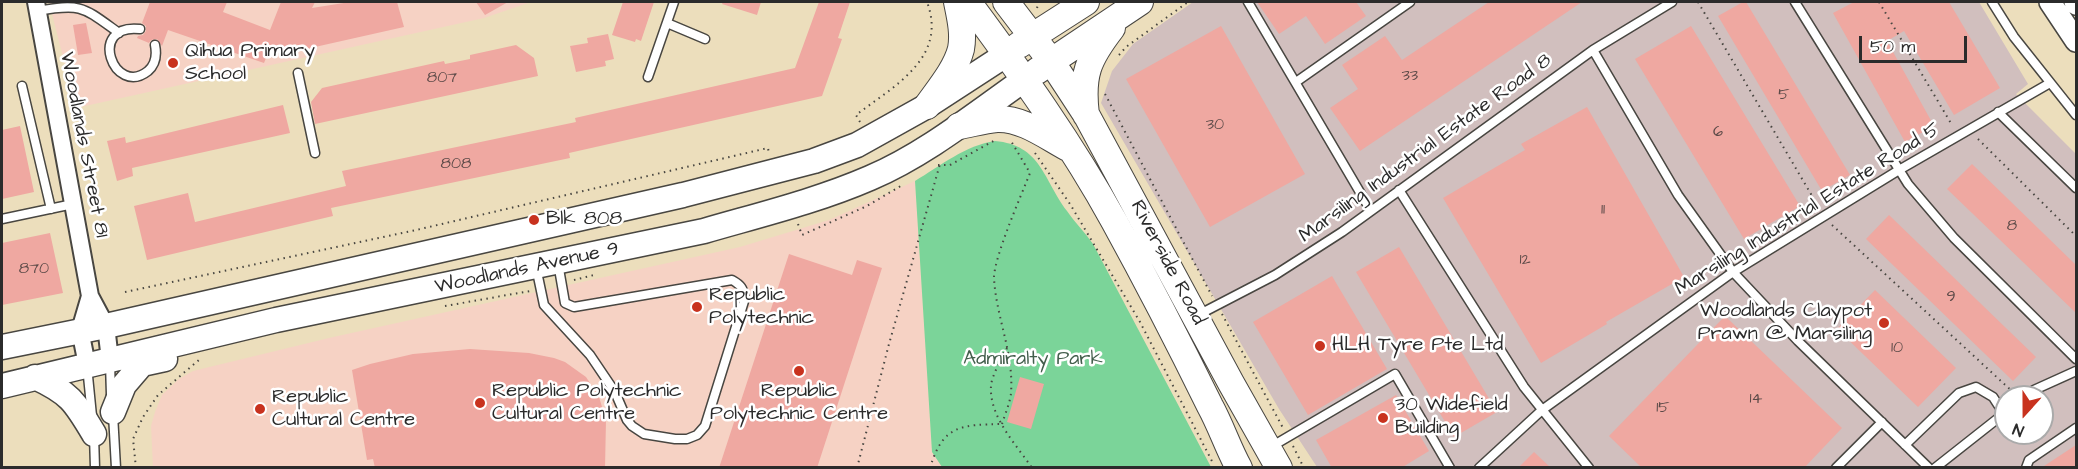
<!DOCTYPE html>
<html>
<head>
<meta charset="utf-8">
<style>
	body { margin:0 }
	#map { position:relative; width:2078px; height:469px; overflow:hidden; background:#ecdebc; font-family:"Architects Daughter",sans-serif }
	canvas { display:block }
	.frame { position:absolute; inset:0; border:3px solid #2b2b2b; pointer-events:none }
	.north { position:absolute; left:1994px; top:385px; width:60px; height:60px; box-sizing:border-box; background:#fff; border:2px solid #aaa; border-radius:50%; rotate:201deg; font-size:16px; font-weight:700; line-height:24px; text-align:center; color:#2b2b2b }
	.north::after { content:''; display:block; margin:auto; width:21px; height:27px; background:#c8321e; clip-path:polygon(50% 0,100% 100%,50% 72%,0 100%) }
	.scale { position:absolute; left:1859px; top:36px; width:108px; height:27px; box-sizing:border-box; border:3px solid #2b2b2b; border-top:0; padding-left:8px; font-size:18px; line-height:21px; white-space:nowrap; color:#2b2b2b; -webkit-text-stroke:4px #fff; paint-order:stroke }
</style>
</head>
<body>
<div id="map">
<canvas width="2078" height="469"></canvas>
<div class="frame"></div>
<div class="north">N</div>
<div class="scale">50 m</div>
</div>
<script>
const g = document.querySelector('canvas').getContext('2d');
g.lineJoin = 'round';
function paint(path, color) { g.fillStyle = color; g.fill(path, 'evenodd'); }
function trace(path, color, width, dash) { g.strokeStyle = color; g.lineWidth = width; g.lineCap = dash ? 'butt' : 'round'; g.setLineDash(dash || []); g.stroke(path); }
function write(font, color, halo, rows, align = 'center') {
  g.font = font + ' "Architects Daughter",sans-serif'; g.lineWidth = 5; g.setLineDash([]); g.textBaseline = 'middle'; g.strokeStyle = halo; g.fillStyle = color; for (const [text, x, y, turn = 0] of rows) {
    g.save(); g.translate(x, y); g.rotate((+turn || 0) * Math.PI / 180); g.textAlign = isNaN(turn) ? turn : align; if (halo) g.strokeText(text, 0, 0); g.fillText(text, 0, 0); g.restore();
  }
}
paint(new Path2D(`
	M49,2H531L484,18L76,108Z
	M915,181L932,452L942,467H153L151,426L155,412L162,395L179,379L193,371L329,338L740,247L829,220Z`), '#f6d2c4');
paint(new Path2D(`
	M1193,2H1979L2028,84L2016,94L2076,154V467H1317L1279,409L1101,103L1112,71L1133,44ZM2006,397H2042V433H2006Z`), '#d1bfbe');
paint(new Path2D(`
	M995,141C1041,145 1043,179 1067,211C1075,223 1085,232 1093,244L1211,467H942L932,452L915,181C940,166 966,145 995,141Z`), '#7bd499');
paint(new Path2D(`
	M150,2H227L223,12L270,30L281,2H315L312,8L350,2H397L404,27L306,49L295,44L290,56L270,48L264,63L168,30L162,46L157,39L151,40L149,43L137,38L138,36L143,35L146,31V26L142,23Z
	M476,2H508L485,15Z
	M623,2H654L641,41L636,39L635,42L612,35Z
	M723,2H761L757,15L722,4Z
	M819,2H850L838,38L842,39L822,96L569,153L570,158L331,208L333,216L147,260L134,206L188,193L195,222L346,186L342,171L576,122L575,118L795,68Z
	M1257,2H1356L1366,16L1325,44L1306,16L1279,34Z
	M1489,2H1582L1360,151L1330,108L1358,89L1342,65L1385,36L1402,60Z
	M1743,2H1746L1850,175L1822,191L1718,16Z
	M1854,2H1949L2000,88L1954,115L1904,31L1887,41L1934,126L1905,142L1833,13Z
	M86,23L92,53L78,55L73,25Z
	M1221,26L1305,174L1210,227L1126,79Z
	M1691,26L1800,206L1744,239L1635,59Z
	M608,34L614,59L605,61L606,66L576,72L570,46L588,43L587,38Z
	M516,45L534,58L538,76L315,124L311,102L322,88L444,61L445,64L470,59V55Z
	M283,105L290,133L132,168L133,176L117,181L107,141L125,137L126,143Z
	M1587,107L1684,277L1606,322L1607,324L1541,363L1443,198L1525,150L1521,144Z
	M20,126L34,192L2,199V130Z
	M1972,164L2076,265V313L1947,189Z
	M1889,215L2036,357L2013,381L1866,239Z
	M50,233L63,293L2,305V243Z
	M1399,247L1497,412L1454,437L1356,272Z
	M789,254L852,275L857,260L882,268L817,468H719Z
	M1332,276L1387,369L1308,415L1253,322Z
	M1875,290L1956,368L1918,407L1837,329Z
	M1725,316L1842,428L1804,468H1642L1609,436Z
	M470,349L529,353L554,358L565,362L586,377L599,397L606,420L605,468H375L373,459L367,460L352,370L370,364L413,354Z
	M1020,377L1044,384L1031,429L1007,422Z
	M1396,395L1429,451L1401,468H1332L1316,440Z
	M2076,445V468H2041Z
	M1534,452L1551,468H1518Z`), '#efa8a1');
const service = new Path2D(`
	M1248,2L1371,211
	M1795,2L1908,184L1954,238L2076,359
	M1992,2L2014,37L2076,115
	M37,11C82,3 83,7 119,33
	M667,23L705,39
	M140,29C86,23 114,98 148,71C156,64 157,55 155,45
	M1593,50L1678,195L1733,272L1798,341L1929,468
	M298,73L315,153
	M648,77L674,2
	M1296,82L1410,2
	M22,86L51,209
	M1998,112L2076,188
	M1399,190L1524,387L1589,468
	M2,219L73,204
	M536,267L544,305L590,355L615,392L627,420L632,426L644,434L675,439H687L697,435L705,426L745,298C743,288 741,285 732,280L574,307L565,303L558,263
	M1198,315L1275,275L1342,232L1593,50L1672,2
	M110,363L111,395
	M87,366L92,416
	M2026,397L2034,390L2076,371
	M113,414L116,468
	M94,435L95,468
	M1905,445L1959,393L1976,387L1993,397L2004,414
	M1269,448L1395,374L1450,468
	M1479,468L1542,410L1733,272L1899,170L2050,83
	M1836,468L1882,422
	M1935,468L2006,412
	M2026,468L2029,460L2076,428`);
const minor = new Path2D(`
	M36,2L90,296L106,326L110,360
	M87,365L80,330L90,296`);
const tertiary = new Path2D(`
	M2050,2L2076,41
	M2075,2L2076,4`);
const secondary = new Path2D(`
	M2,347L106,326L683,195L814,161L857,145L927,106L1007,54
	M35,377C70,393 75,402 94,434
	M2,386L276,320L704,231C759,215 817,201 870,178C926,154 975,114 1025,79
	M113,412L124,385L142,364L165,359`);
const primary = new Path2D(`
	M968,2C1020,72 1071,143 1114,221C1147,281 1179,343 1210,406C1221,426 1228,448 1239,468
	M1006,2L1051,61L1087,116L1231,383L1279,468
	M1019,45L1086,2
	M1037,71L1140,2
	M927,106C939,89 956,69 961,49C964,33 960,17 957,2
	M1086,115C1081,75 1088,59 1112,28
	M959,126C971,124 984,120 997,119C1023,118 1047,137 1068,148`);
trace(service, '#484641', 11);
trace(minor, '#484641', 20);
trace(tertiary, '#484641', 24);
trace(secondary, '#484641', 27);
trace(primary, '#484641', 28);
trace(new Path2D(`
	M1698,2L1818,206
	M1879,2L1952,125
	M1037,8L1039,2
	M1119,55L1126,47L1188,2
	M1105,94L1212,296
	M860,122L856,115C894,86 948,58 927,2
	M1978,139L2076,236
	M1035,153L1070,204L1140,322L1214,465
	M938,165H950L997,139
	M798,224L802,235L867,206L904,184
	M1832,225L2015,394
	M574,280L594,275
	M125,292L416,230L768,148L769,154
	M445,306L530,291
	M1222,314L1283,428
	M1007,348C1002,359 992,374 991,386C989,417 1016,444 1032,468
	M1002,424C1005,414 1010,403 1011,393C1014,353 996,317 994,278C994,257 1021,196 1030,173L1011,141
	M1293,446L1304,468
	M136,468L133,439L143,417L158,395L200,359
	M857,468L889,344L940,164
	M930,468C943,424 962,425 1002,424`), '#484641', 2, [1.5, 4.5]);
trace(service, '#fff', 8);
trace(minor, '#fff', 16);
trace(tertiary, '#fff', 21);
trace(secondary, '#fff', 24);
trace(primary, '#fff', 26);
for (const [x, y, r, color] of [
	[173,63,6,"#c8321e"],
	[534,220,6,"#c8321e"],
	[697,307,6,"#c8321e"],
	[1884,323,6,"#c8321e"],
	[1320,346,6,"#c8321e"],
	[799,371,6,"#c8321e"],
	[480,403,6,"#c8321e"],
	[260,409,6,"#c8321e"],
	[1383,418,6,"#c8321e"]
]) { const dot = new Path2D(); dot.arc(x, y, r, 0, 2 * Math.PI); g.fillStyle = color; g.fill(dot); trace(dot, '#fff', 2); }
write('16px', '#5c4a48', null, [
	["33",1410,77],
	["807",442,79],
	["5",1784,96],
	["30",1215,126],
	["6",1718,133],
	["808",456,165],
	["11",1603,211],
	["8",2012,227],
	["12",1525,261],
	["870",34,270],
	["9",1951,298],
	["10",1897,349],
	["14",1756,400],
	["15",1663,409]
]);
write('20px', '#2b2b2b', '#fff', [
	["Qihua Primary",185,52],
	["School",185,75],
	["Blk 808",546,220],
	["Republic",709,296],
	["Polytechnic",709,319],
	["Woodlands Claypot",1872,312,"right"],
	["Prawn @ Marsiling",1872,335,"right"],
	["HLH Tyre Pte Ltd",1332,346],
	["Republic Polytechnic",492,392],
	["Cultural Centre",492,415],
	["Republic",799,392,"center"],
	["Polytechnic Centre",799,415,"center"],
	["Republic",272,398],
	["Cultural Centre",272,421],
	["30 Widefield",1395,406],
	["Building",1395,429]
], 'left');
write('20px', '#2b2b2b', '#fff', [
	["Woodlands Street 81",83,145,79],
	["Marsiling Industrial Estate Road 8",1426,149,-36],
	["Marsiling Industrial Estate Road 5",1808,210,-32],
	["Riverside Road",1167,263,62],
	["Woodlands Avenue 9",527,269,-12]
]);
write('20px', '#435e4c', '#fff', [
	["Admiralty Park",1033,360]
]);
</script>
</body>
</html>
